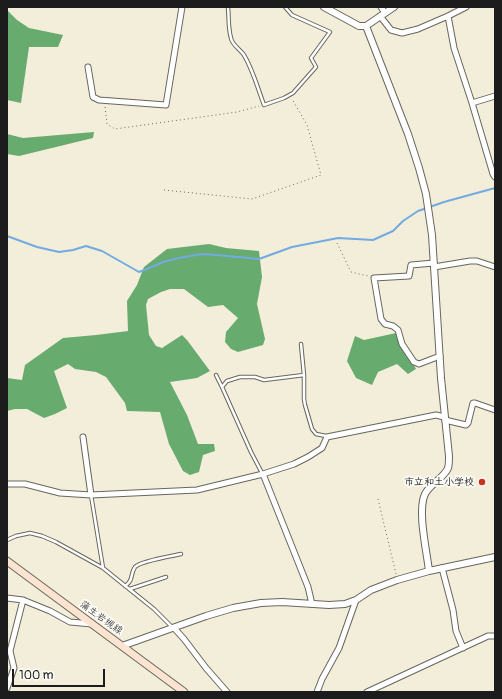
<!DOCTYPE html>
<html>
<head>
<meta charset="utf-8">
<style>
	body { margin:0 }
	#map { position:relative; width:502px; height:699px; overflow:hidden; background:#f3eeda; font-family:Pangolin,sans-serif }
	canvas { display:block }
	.frame { position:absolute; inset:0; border:8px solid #1c1c1c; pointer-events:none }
	.scale { position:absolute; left:12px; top:669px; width:93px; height:18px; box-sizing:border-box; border:2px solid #1c1c1c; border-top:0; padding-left:5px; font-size:12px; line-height:14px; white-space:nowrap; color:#1c1c1c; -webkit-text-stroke:3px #fdfcf7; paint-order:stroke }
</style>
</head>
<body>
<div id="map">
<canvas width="502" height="699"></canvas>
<div class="frame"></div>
<div class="scale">100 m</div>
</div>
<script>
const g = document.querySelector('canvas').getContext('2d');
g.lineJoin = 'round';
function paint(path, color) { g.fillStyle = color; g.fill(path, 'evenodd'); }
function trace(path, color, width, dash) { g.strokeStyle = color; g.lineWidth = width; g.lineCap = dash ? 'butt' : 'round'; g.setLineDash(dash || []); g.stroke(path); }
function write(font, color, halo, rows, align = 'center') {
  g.font = font + ' Pangolin,"Klee One",sans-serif'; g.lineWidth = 3.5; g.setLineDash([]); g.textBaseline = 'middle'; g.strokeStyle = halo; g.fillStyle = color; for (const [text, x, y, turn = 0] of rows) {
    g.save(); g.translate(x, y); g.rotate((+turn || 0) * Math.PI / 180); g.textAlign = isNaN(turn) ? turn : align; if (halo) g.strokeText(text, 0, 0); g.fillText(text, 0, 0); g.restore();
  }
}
paint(new Path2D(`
	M7,10L17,20L29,28L63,35L58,47H29L21,103L7,100Z
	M94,132L93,138L19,156L7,154V134L23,138Z
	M209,244L226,248L259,251L262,277L257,304L265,339L263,345L238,352L231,349L225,342L226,332L238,318L223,305L208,307L184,289H170L161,292L148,299L146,305L149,335L156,346L162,348L182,335L187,340L210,371L197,378L170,382L187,415L198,444H214L215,451L203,455L199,472L190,475L183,471L169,444L160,412L127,411L125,403L106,377L96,372L75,369L68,364L54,371L67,408L55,414L44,418L27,409H15L7,411V378L22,380L25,365L63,338L96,335L128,331L127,301L137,285L144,267L167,249Z
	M396,333L416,369L408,374L397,364L378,372L372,385L356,378L347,361L355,336L364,340Z`), '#68ab6f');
trace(new Path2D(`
	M7,236L37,247L59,252L73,250L86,246L102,251L139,272L152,267L163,262L179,258L202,254L216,255L259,259L292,247L338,238L373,240L393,231L403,221L418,211L444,202L495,188`), '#71abe1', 2);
const service = new Path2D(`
	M228,7C229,17 228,28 231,38C232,45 240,49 244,55C253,70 258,89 264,105L284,98L293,93L316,67L311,58L330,32L292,15L285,7
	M301,344L304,375V399L305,405L312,429L316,434L326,436
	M216,375L222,387
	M262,473L251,452L222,387L227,381L240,377H255L264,380L304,375
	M91,495L103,568
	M7,540L16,536L30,533L42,536L56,542L103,568L154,609L173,628
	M125,586C134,580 130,574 135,567C140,561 172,556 181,554
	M130,589L166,577`);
const minor = new Path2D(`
	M381,7L385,13
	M380,16L391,30L402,33L418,29L448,16L466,7
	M448,16L454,48L472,103L493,174L495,177
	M88,67L93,97L99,100L166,105L182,7
	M472,103L495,96
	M434,263L411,265L409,276L374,278L381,319L385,324L393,326L398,330L402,344L414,362L419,364L440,356
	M434,267L470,261H477L495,267
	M445,420L466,425L468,423L473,403H475L495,410
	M83,437L91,495
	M263,474L308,587L312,604
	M7,484H25L60,493L91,495L197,490L263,474L294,464L308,457L322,448L327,437L436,415L444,417
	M442,568L453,610L456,631L463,648
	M7,598L23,600L50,611L70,622L92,624
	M174,628L184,639L206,668L227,692
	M7,688L14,668L10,651L23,600
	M317,692L322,679L339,648L356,600
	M367,692L488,636H495`);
const tertiary = new Path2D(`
	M324,7L359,26H366L394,7
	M366,26L408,134L419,168L426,194L432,235L441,378L449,456C449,460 449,465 448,468C445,477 430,484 425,494C417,511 427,552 429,571
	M122,646L206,616L233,608L261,603L282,602L329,605L345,604L356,600L371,590L397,580L429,571L495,557`);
const secondary = new Path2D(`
	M7,561L184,692`);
trace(service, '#67665e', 4.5);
trace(minor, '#67665e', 7);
trace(tertiary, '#67665e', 8);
trace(secondary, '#67665e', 9);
trace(new Path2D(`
	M105,107L107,124L115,129L237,112L259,106
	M164,190L252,199L321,175L307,125L292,99
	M337,243L351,272L368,276
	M378,499L396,574`), '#67665e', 1, [1, 3]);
trace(service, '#fff', 2.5);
trace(minor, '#fff', 5);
trace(tertiary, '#fff', 6);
trace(secondary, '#fde4d1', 7);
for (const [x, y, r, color] of [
	[482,482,4,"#c8321e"]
]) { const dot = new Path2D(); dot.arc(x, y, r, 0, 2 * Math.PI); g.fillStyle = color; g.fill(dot); trace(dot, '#fdfcf7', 1.5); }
write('bold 10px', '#1c1c1c', '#fdfcf7', [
	["市立和土小学校",474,482]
], 'right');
write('10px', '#1c1c1c', '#fdfcf7', [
	["蒲生岩槻線",101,618,36]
]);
</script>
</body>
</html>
